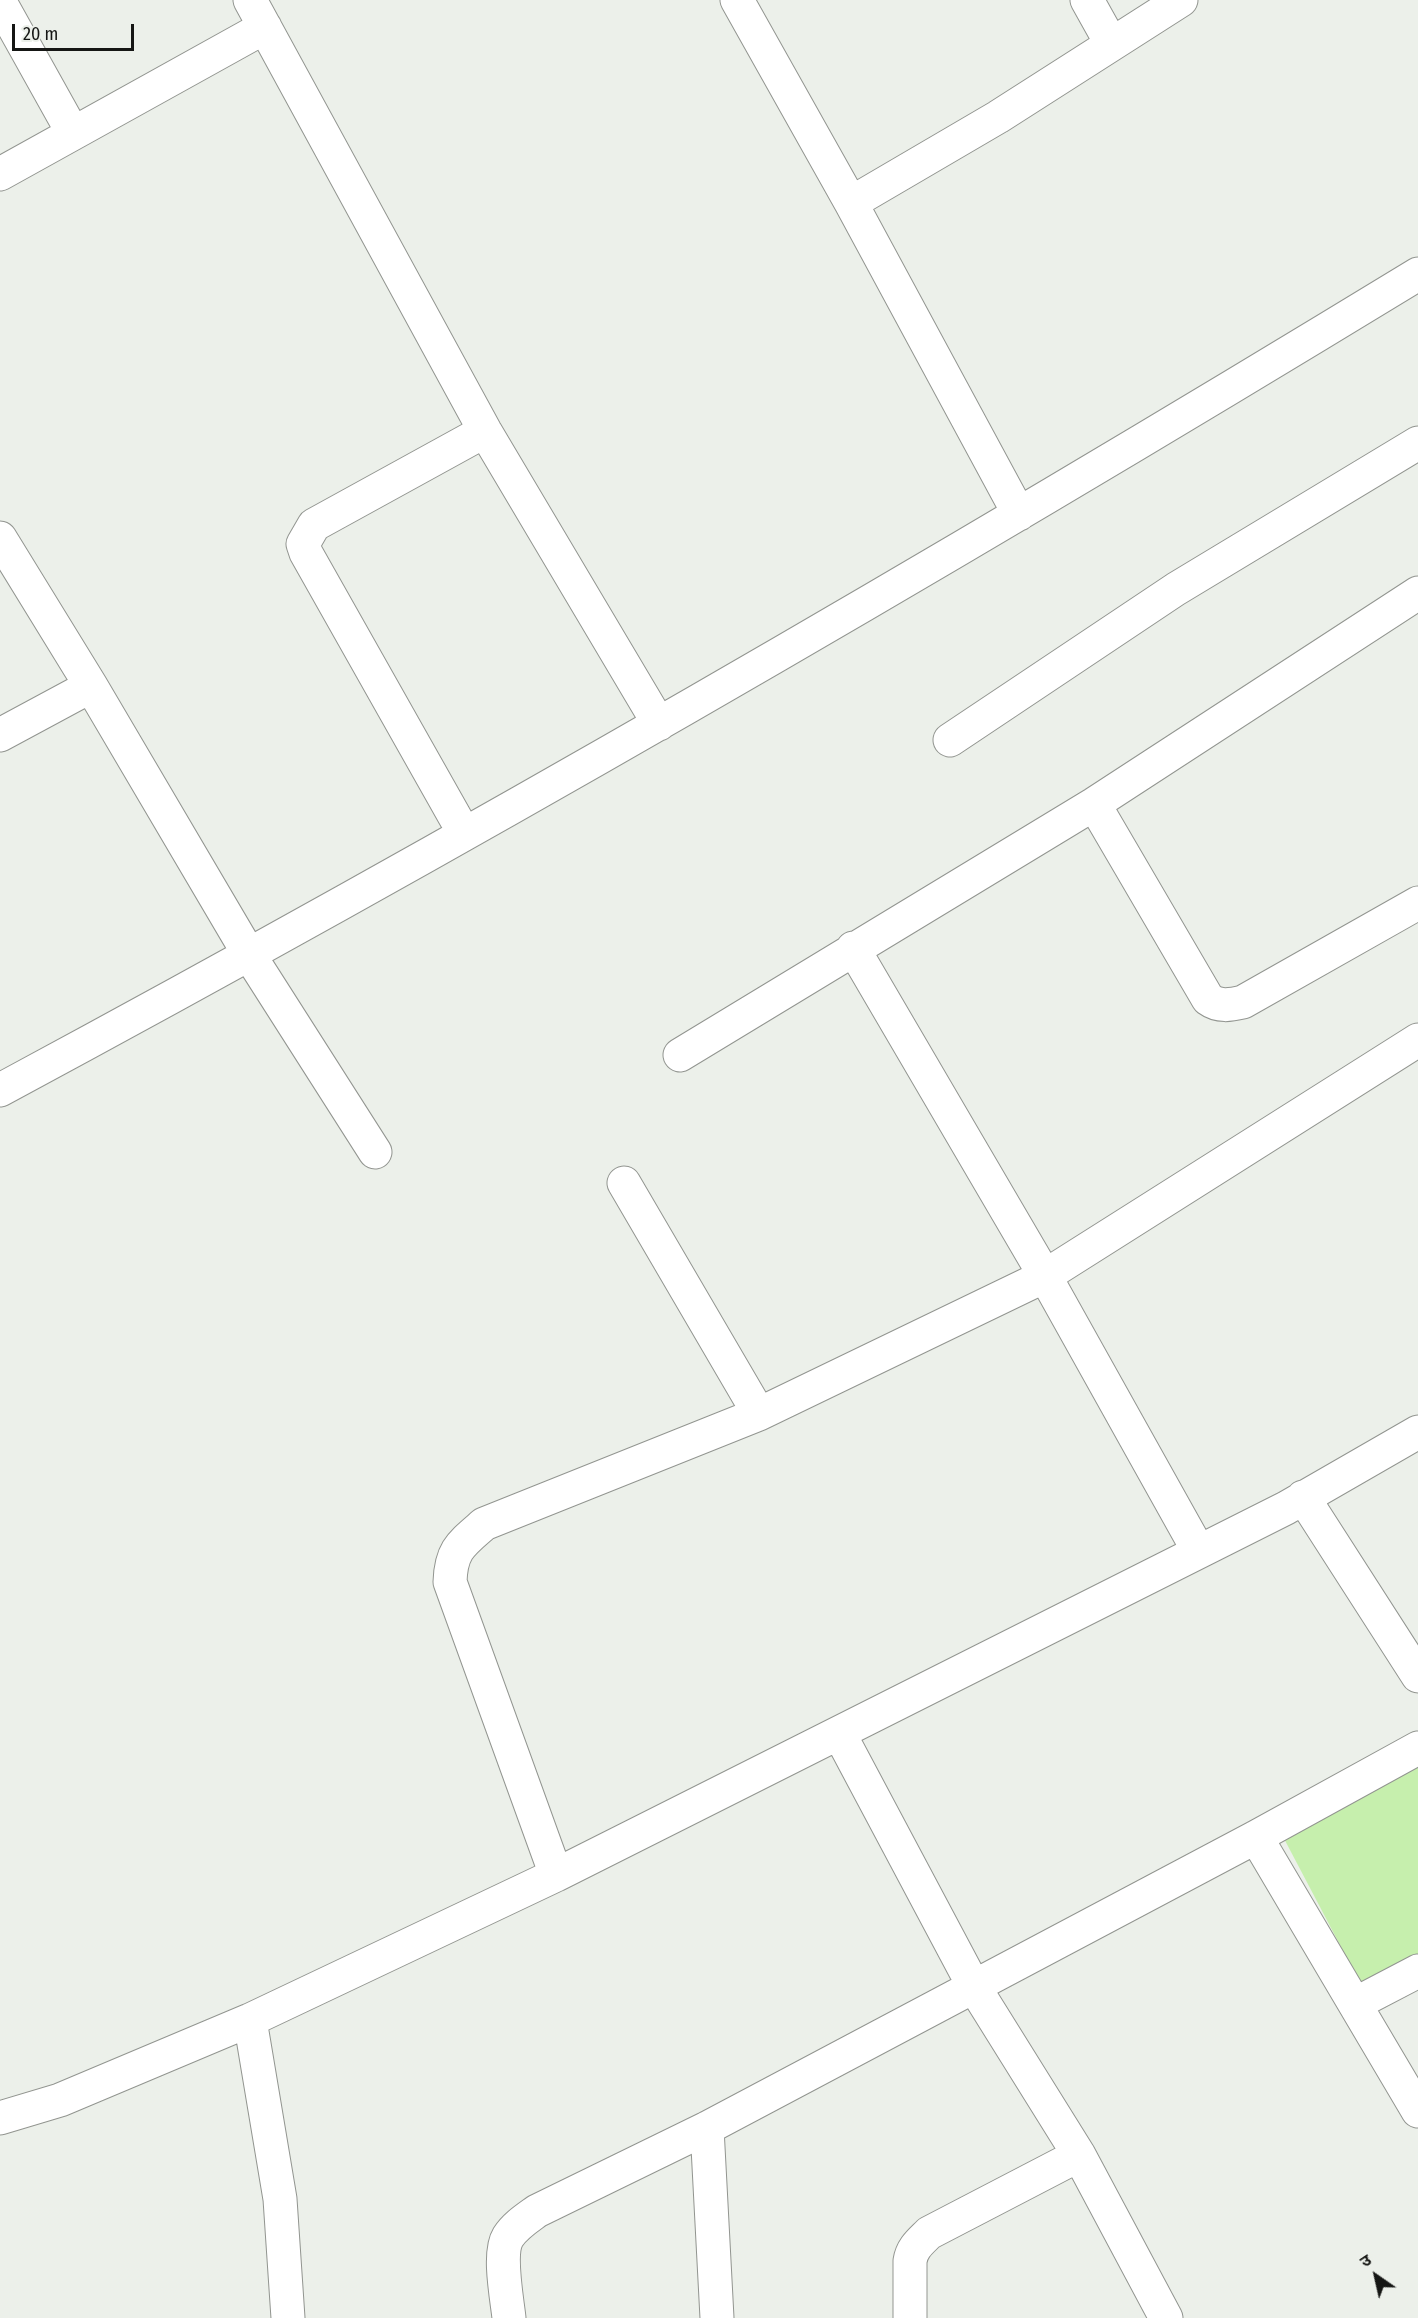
<!DOCTYPE html>
<html>
<head>
<meta charset="utf-8">
<style>
	body { margin:0 }
	#map { position:relative; width:1418px; height:2318px; overflow:hidden; background:#ecf0ea; font-family:"Fira Sans Condensed","Noto Sans Devanagari",sans-serif }
	canvas { display:block }
	.north { position:absolute; left:1346px; top:2246px; width:60px; height:60px; -webkit-text-stroke:4px #ecf0ea; paint-order:stroke; rotate:326deg; font-size:16px; font-weight:700; line-height:24px; text-align:center; color:#151614 }
	.north::after { content:''; display:block; margin:auto; width:21px; height:27px; background:#151614; clip-path:polygon(50% 0,100% 100%,50% 72%,0 100%) }
	.scale { position:absolute; left:12px; top:24px; width:122px; height:27px; box-sizing:border-box; border:3px solid #151614; border-top:0; padding-left:8px; font-size:18px; line-height:21px; white-space:nowrap; color:#151614; -webkit-text-stroke:4px #ecf0ea; paint-order:stroke }
</style>
</head>
<body>
<div id="map">
<canvas width="1418" height="2318"></canvas>
<div class="north">उ</div>
<div class="scale">20 m</div>
</div>
<script>
const g = document.querySelector('canvas').getContext('2d');
g.lineJoin = 'round';
function paint(path, color) { g.fillStyle = color; g.fill(path, 'evenodd'); }
function trace(path, color, width, dash) { g.strokeStyle = color; g.lineWidth = width; g.lineCap = dash ? 'butt' : 'round'; g.setLineDash(dash || []); g.stroke(path); }
paint(new Path2D(`
	M1418,1759V1954L1361,1985L1280,1831Z`), '#c6efad');
const minor = new Path2D(`
	M250,0L485,431L659,724
	M737,0L851,203L1019,514
	M1087,0L1111,43
	M0,2L73,133
	M0,174L265,27
	M851,203L998,117L1181,0
	M0,538L91,686L250,956L375,1152
	M0,735L91,686
	M950,740L1176,589L1418,443
	M1094,804L1208,999C1219,1007 1230,1005 1243,1002L1418,903
	M464,833L306,553L303,544L314,525L485,431
	M853,948L1045,1276L1198,1550
	M680,1055L1094,804L1418,593
	M0,1090C480,832 952,558 1418,274
	M624,1183L759,1414
	M1303,1497L1418,1676
	M839,1733L973,1985L1079,2155L1166,2318
	M1256,1837L1418,2111
	M556,1875L450,1582C451,1550 461,1544 484,1524L759,1414L1045,1276L1418,1040
	M1355,2004L1418,1971
	M250,2020L280,2199L288,2318
	M0,2118L60,2100L250,2020L556,1875L1286,1508L1418,1432
	M707,2128L717,2318
	M509,2318C507,2299 498,2253 508,2237C515,2226 526,2219 537,2211L707,2128L1256,1837L1418,1748
	M910,2318V2261C912,2248 920,2242 929,2233L1079,2155`);
trace(minor, '#929590', 35);
trace(minor, '#fff', 33);
</script>
</body>
</html>
